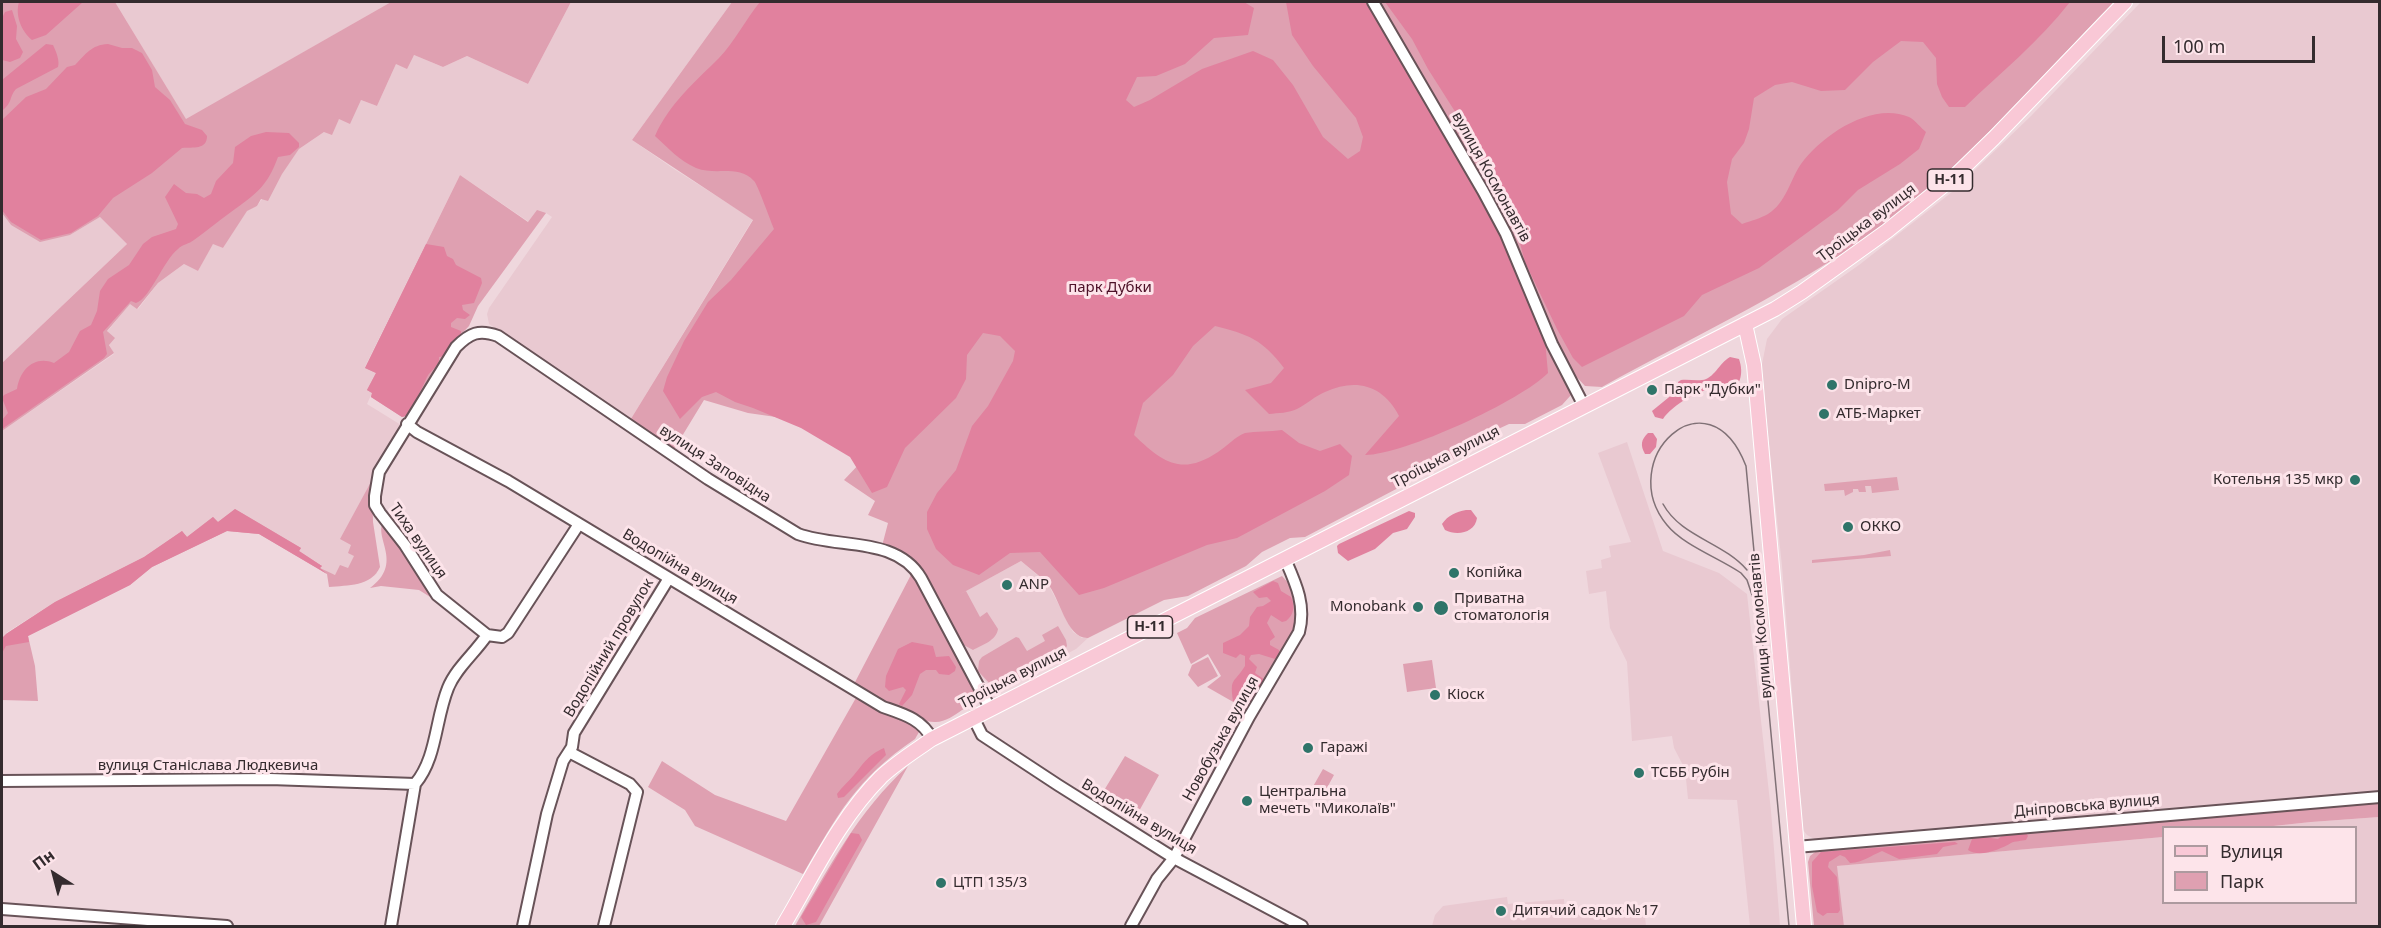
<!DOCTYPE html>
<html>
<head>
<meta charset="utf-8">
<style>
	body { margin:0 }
	#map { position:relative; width:2381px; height:928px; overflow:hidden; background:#efd7dd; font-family:"Noto Sans",sans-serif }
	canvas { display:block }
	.frame { position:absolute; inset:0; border:3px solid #342b2e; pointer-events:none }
	.legend { position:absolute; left:2162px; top:826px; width:195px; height:78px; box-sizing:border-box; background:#fde4ea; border:2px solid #ad9a9f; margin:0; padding:8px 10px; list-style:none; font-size:18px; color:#342b2e }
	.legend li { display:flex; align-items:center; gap:12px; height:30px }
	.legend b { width:30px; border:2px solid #ad9a9f }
	.north { position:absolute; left:24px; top:844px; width:60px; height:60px; -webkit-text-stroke:4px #fde4ea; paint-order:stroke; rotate:324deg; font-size:16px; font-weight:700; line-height:24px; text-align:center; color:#342b2e }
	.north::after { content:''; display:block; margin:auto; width:21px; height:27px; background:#342b2e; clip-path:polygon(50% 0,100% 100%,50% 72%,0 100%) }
	.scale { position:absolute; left:2162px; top:36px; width:153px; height:27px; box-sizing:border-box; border:3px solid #342b2e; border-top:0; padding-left:8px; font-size:18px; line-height:21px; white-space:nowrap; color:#342b2e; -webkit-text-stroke:4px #fde4ea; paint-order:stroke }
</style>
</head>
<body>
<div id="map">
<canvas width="2381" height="928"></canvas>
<div class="frame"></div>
<ul class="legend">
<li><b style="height:8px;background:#f9c8d6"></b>Вулиця</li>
<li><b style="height:16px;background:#dfa0b1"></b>Парк</li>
</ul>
<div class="north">Пн</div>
<div class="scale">100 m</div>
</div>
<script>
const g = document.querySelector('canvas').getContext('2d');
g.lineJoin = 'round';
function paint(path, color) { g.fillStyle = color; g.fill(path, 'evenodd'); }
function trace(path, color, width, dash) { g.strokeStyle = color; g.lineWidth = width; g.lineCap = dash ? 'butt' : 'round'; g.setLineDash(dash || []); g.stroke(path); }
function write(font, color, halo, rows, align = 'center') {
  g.font = font + ' "Noto Sans",sans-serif'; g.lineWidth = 6; g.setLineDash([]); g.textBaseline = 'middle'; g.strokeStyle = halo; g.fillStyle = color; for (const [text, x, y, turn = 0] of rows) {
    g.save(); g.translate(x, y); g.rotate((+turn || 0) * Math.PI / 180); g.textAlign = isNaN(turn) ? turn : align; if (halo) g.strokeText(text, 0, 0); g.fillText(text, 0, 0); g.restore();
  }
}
paint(new Path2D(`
	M115,2H391L186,120Z
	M571,2H732L632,140L674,169L753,219L629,422L489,324L487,314L489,308L552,217L546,213L529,222L460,175L365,367L376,373L368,390L372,393L367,404L401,425L380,464L363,546L377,573L374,576L335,575L328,573L320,568L321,565L298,551L300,549L235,509L218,522L213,518L187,537L182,531L144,557L55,602L6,633L2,647V431L114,354L109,344L107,332L130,303L138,309L158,283L184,264L198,271L213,243L223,248L247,210L257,206L299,149L324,132L361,100L377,106L396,64L414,55L443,67L467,56L528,84Z
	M2141,2H2379V791L2143,810L1818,841L1807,835L1803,830L1782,566L1761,369L1767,339L1782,319L1859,265L1952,192L2031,116Z
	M2,213L11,225L70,235L100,217L127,244L2,363Z
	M1627,442L1663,551L1719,573L1747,594L1771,811L1780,926H1750L1737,800L1688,799L1685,769L1674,748L1672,736L1632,741L1627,662L1610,628L1606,591L1589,594L1586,571L1602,568L1601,560L1611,557L1609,546L1631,542L1598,453Z
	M1021,561L1048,584L1073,632L1082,638H1088L1076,649L1003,687H991L977,671L940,605Z
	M2379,817V926H1844L1836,866L2163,837L2164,902H2356V828L2264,827L2311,822Z
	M1507,897L1508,904L1564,899L1565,916L1644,908L1646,926H1432L1435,915L1443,906Z`), '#e9c9d1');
paint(new Path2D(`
	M2,2H115L186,119L391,2H571L528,84L467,56L443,67L414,55L407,69L396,64L377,106L361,100L350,124L339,119L332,135L324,132L299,149L282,174L268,201L261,199L257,206L247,211L223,248L213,244L198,271L184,264L158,283L137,309L130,304L107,331L115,338L109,345L114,353L2,431V363L127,244L100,217L70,235L40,242L11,225L2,213Z
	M732,2H2114C2039,78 1969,162 1882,226C1795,290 1696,335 1602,387L1585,386L1572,372L1571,395L1562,405L1525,424H1509L1483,436L1476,447L1305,537L1290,538L1262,552L1246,566L1188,596L1164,600L1088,638C1066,639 1060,597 1047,583C1039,575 1029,568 1021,561L957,596L966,591L980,617L987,612L998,629C996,641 982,645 973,650L962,644L918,565L910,558L882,546L888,523L868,515L875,501L844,480L862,461L846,427L748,413L704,400L673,451L629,422L753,220L632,140Z
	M460,175L528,222L537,210L546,213L478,306L469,326L452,344L406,416L402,417L371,397L372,393L367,390L376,373L365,368Z
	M1897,477L1899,490L1872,493L1871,486H1865L1866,492H1859L1858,489H1853V492L1845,496L1844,490L1825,491L1824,484Z
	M372,480L373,522L380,567C371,587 348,585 329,587L327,574L259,534L227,531L152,567L130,585L28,636L35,666L38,701L2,700V647L6,634L55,602L144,557L182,531L187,537L213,517L218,522L235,509L301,548L299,551L322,566L320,568L335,575L340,565L348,568L354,556L348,553L351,545L340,539Z
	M383,522L451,610L419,590L381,586L370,588C404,563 374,539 383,522Z
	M1890,550L1891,556L1812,563V560L1864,555Z
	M913,571L974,692C975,703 971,706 962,710C955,715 945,722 936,722C915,723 872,696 853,686Z
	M1282,576L1291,586L1297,600V626L1249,711L1207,687L1221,676L1208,654L1191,664L1177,633L1187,628L1195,618Z
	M1058,626L1066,640L1067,646C1059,661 1008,688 992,686L978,671L979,661L982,657L1016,637L1019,638L1027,651L1045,641L1042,635Z
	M1208,657L1218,676L1198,687L1188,675L1192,665Z
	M1432,660L1436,688L1407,692L1403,664Z
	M857,696L918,727L919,732L915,739C856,779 838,814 803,874L695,826L685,810L648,787L662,761L715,795L786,821Z
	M1125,756L1159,775L1138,813L1103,792Z
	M908,766L819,926H795C828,869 858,811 908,766Z
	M1323,769L1334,775L1322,797L1311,790Z
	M2379,802V817L2311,822L2264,827L2164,828L2163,837L1837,866L1844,926H1814L1808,862L1810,856L1819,849Z`), '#dfa0b1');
paint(new Path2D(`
	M19,2H83L46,35L32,40C21,31 15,15 19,2Z
	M760,2H1244L1254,8L1248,35L1214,38L1185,64L1156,76L1137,77L1126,100L1134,107L1150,100L1202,69L1253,51L1273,60L1293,85L1323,137L1348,159L1360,151L1363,137L1356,118L1313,66L1292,35L1286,2H1367L1480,194L1501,236L1545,340L1548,373C1522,400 1404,455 1365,455L1399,416C1383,385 1356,378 1325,392C1315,396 1307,404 1297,409C1289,413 1278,413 1269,414L1245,390L1271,383L1284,368C1263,340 1248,334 1215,326L1193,346L1173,375L1143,403L1134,435C1163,463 1182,476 1218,452C1227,446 1236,436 1245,433C1256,431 1270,432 1282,430L1299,443L1320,451L1340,444L1352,456L1349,475L1325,491L1237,538L1207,545L1104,588L1079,595L1040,552L1010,553L979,575L953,565L936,549L927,529V512L937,493L956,470L972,426L988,406L1013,361L1015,351L1000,336L983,333L967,355L966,379L956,398L905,448L887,487L872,493L850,457L801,428L753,408L735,402L716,392L702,397L680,419L663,391L667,377L684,341L708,302L731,280L774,229C771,222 757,183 754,181C738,164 716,176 696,168C680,161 668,148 655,136C669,104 695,82 719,58C735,41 746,19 760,2Z
	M1385,2H2070C2039,42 2001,72 1965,107H1949L1942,97L1937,84L1936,58L1923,42L1901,41L1873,62L1845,90L1821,91L1792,82L1775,85L1754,98L1749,129L1744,143L1732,159L1727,182L1731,214L1742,224C1751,221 1761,218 1768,214C1786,203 1790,180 1801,164C1822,135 1872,101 1909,117C1915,120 1921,128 1926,132L1919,149L1900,164L1858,190L1838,210L1759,268L1702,295L1684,316L1582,367L1573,358L1557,329L1525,262L1513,217L1485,173L1468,132L1428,69L1412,39Z
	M12,10L17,26L16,39L23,52L20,58L10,62L2,60V18L5,12Z
	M46,44L53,45C56,51 60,61 58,67L16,89C9,97 13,102 2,111V80Z
	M108,44L122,48H132L142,53L152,70L155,87L170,100L185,124L202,130L207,136C207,150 193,147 182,148L152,173L113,198L98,216L71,233L41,240L11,222L2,210V120L26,97L46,89L67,67L75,65C86,54 91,45 108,44Z
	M266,132L289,133L299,143V147L290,155L278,157C267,187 256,194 231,212C218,221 207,231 194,240C189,244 183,244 178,249C163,261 150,299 136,303L131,301L103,332L107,354L104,358L2,429V420L8,413L2,398L4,395L17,389C20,369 35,355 54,363L69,352L80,331L91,325L97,311L100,291L108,279L129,265L143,244L152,237L176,229L178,224L165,197L174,184L186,193L197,194L204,198L211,194L216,181L233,163L235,147L251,136Z
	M426,244L444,247L447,256L453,259L456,265L481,278L482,283L474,303L462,305L463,310L470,315L465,319L457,318L451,323V327L461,331V334L445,356L439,357C440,367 431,369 427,377C421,391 414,403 406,416L402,417L371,397L372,393L367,390L376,373L365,368Z
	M1730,357L1739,359C1744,373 1741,389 1725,392L1718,387C1700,389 1672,405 1663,419L1655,417L1652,411L1679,389L1678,382L1681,380C1688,379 1695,381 1702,380C1714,379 1719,363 1730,357Z
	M1648,433H1653L1657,439L1656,447L1650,454H1645C1640,445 1641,440 1648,433Z
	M235,509L301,548L299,551L322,566L320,568L327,574L259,534L227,531L152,567L130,585L28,636L29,642L6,646L2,653V638L6,634L55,602L144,557L182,531L187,537L213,517L218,522Z
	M1466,510H1471L1477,518C1475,533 1457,536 1445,530L1442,524C1448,515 1456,512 1466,510Z
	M1409,511L1415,513V517L1407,529L1393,533L1375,549L1348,561L1338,553L1337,546L1339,544Z
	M1273,581L1278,583L1281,591L1291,597C1295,606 1294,615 1286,621L1282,622L1271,615L1267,623L1275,637L1270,641V645L1279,650L1280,655L1275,659L1259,654L1251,655L1249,659L1257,667L1255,673L1265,680L1260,689L1250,698L1240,695L1237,700L1233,701C1230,677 1233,685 1245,666V656L1240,654L1236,658L1223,653V643L1240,635L1249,626L1250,617L1257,607L1263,606L1271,601L1267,597L1259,598L1253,592Z
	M912,642L933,646L936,657L949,656L956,667L955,671L949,675L939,674L936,670H926L920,674L912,695L902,706L899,704L906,690L903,687L889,691L885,687L886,676L898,649Z
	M884,748L886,755L844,797L838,798L837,794C842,787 848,782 854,775C864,763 868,755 884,748Z
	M851,833L859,834L862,840L816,922L806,925L801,917Z
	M2026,833L2028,836L2026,840C2022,841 2015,841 2011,843C2001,849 1980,858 1968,850L1972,839C1982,835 1989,838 1998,839L2003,835Z
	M1955,842L1958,844L1943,847L1937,854L1899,859L1882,851C1870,856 1864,862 1850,863L1845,857L1840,855L1829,862L1828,867L1837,877L1840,910L1838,913H1827L1823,916L1817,912L1812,886V862L1821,852Z`), '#e1819e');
const minor = new Path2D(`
	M1373,2L1483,191L1506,234L1552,344L1584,406
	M407,424L417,432L508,481L883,707C903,714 922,719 932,739
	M579,524L508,633L502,637L487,635L437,595L405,545L380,513L375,505V496L379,472L456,347C470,333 479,329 498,336L708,479L798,534C838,549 896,536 921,578L990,708
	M973,717L982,735L1058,785L1174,858L1302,926
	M569,752L630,784L637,792L604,926
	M2,781L270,779L415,784
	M1796,847L2380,797
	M2,909L227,926
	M391,926L415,784C437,758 435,720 448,688C456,668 475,653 487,635
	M523,926L547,814L563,761L572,747L574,733L669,578
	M1131,926L1157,879L1174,858L1249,717L1299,632C1306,605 1296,584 1285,559`);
const major = new Path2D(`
	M1745,324L1754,365L1804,926
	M783,926C813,876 839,819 881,777C897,762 915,751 932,739L1775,309L1802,292L1887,231L1954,177L1994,138L2125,2`);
trace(minor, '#685358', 14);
trace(major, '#fff', 16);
trace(minor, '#fff', 10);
trace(major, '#f9c8d6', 14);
trace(new Path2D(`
	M1663,504C1681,537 1723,542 1747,570
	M1753,598L1747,580L1741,573C1719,558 1683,545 1667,525C1613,460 1708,368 1746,466L1789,926`), '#807176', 1.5);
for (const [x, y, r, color] of [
	[1832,385,6,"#2f7469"],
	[1652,390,6,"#2f7469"],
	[1824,414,6,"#2f7469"],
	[2355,480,6,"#2f7469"],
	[1848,527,6,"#2f7469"],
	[1454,573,6,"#2f7469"],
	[1007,585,6,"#2f7469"],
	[1418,607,6,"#2f7469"],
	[1441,608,8,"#2f7469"],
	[1435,695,6,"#2f7469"],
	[1308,748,6,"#2f7469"],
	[1639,773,6,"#2f7469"],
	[1247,801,6,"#2f7469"],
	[941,883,6,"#2f7469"],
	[1501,911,6,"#2f7469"]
]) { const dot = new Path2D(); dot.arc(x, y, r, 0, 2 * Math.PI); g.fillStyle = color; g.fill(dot); trace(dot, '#fde4ea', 2); }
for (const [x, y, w] of [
	[1950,180,45],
	[1150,627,45]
]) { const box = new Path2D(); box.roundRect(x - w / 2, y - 11, w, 22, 4.5); g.fillStyle = '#fde4ea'; g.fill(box); trace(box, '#342b2e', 1.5); }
write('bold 14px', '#342b2e', null, [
	["Н-11",1950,180],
	["Н-11",1150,627]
]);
write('15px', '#342b2e', '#fde4ea', [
	["вулиця Космонавтів",1491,177,61],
	["Троїцька вулиця",1867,223,-37],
	["Троїцька вулиця",1446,457,-27],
	["вулиця Заповідна",715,464,33],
	["Тиха вулиця",418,541,55],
	["Водопійна вулиця",680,567,31],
	["вулиця Космонавтів",1761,626,-95],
	["Водопійний провулок",609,648,-59],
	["Троїцька вулиця",1013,678,-27],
	["Новобузька вулиця",1221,739,-61],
	["вулиця Станіслава Людкевича",208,766],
	["Дніпровська вулиця",2087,806,-5],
	["Водопійна вулиця",1139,817,31]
]);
write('15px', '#4d1128', '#fde4ea', [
	["парк Дубки",1110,288]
]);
write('15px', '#342b2e', '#fde4ea', [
	["Dnipro-M",1844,385],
	["Парк \"Дубки\"",1664,390],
	["АТБ-Маркет",1836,414],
	["Котельня 135 мкр",2343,480,"right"],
	["ОККО",1860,527],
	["Копійка",1466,573],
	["ANP",1019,585],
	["Приватна",1454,599],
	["стоматологія",1454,616],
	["Monobank",1406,607,"right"],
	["Кіоск",1447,695],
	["Гаражі",1320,748],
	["ТСББ Рубін",1651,773],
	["Центральна",1259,792],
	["мечеть \"Миколаїв\"",1259,809],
	["ЦТП 135/3",953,883],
	["Дитячий садок №17",1513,911]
], 'left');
</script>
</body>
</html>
